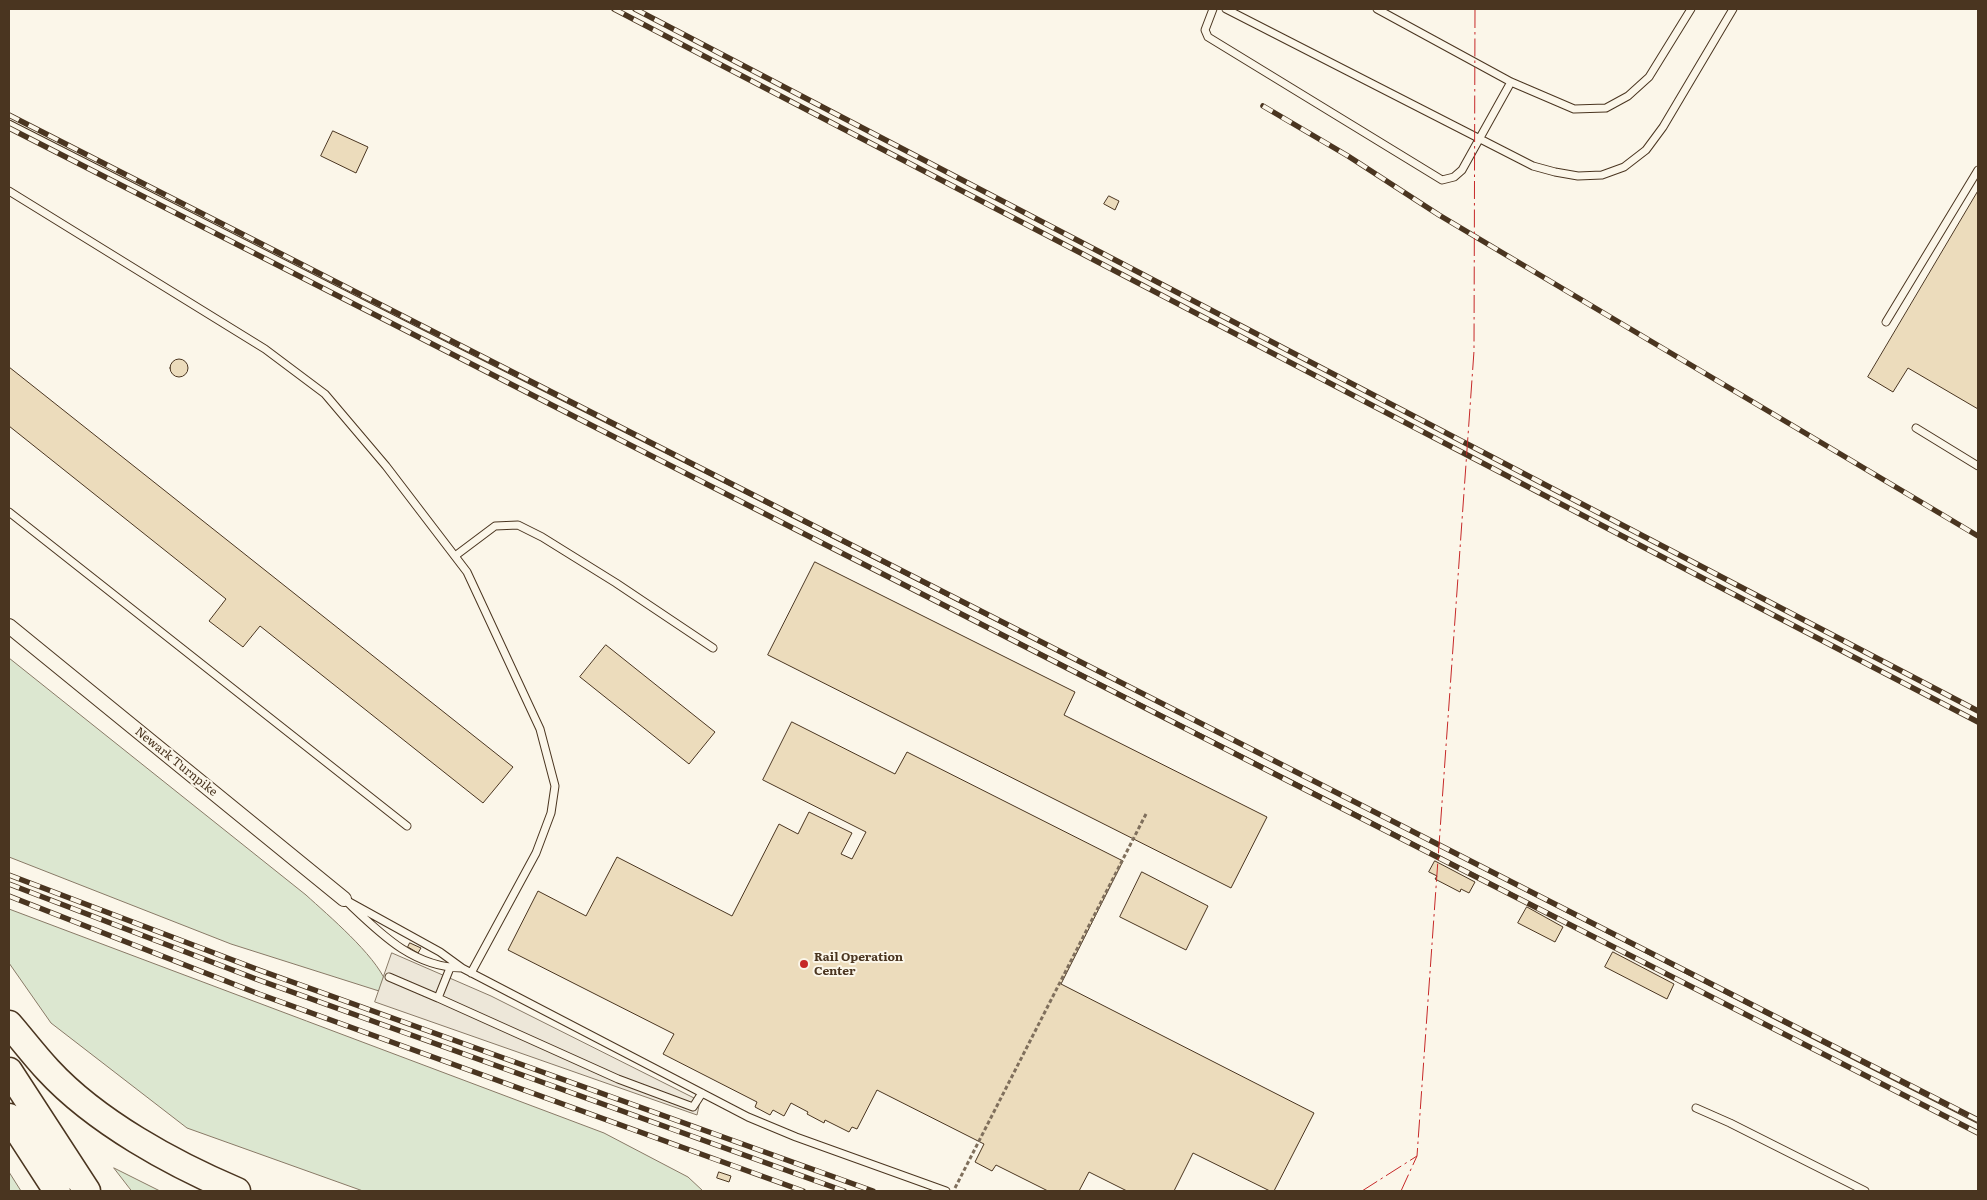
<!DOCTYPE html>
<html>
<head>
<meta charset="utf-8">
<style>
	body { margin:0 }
	#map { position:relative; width:1987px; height:1200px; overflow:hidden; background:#fbf6e9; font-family:Literata,serif }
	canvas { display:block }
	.frame { position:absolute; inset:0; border:10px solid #4a3520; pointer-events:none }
</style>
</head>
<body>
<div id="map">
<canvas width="1987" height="1200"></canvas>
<div class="frame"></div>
</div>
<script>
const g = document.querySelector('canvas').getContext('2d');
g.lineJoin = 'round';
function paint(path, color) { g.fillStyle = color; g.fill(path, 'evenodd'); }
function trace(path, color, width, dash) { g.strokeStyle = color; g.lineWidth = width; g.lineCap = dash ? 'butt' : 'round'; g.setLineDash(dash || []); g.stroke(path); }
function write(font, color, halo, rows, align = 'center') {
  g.font = font + ' Literata,serif'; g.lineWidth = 4; g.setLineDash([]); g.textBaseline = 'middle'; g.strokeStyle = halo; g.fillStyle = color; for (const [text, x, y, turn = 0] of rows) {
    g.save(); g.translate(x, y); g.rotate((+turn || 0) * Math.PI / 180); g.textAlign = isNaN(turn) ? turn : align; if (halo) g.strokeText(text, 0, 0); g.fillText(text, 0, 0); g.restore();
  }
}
const green = new Path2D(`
	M9,658L306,895C329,916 374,954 386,982L379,991L231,944L9,857Z
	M9,909L604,1133L688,1177L703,1191H363L187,1128L51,1023L9,963Z
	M114,1168L160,1191H132Z
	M9,1172L21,1191H9Z`);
paint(green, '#dce7d0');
trace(green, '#887966', 1);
const parking = new Path2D(`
	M392,953L491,996L700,1101L697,1115L375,1002Z`);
paint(parking, '#ede7d9');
trace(parking, '#887966', 1);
const building = new Path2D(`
	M333,131L368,147L356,173L321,156Z
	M1978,191V409L1908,368L1893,392L1868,377Z
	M1109,196L1119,201L1115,210L1104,204Z
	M170 368a9 9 0 1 1 18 0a9 9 0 1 1-18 0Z
	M9,367L513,767L483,803L260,626L243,647L209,621L226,599L9,426Z
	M815,562L1075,692L1064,715L1267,817L1231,888L768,655Z
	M606,645L715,732L689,764L580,677Z
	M792,722L895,774L907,752L1123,861L1061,984L1314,1113L1274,1191H1270L1193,1153L1174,1191H1127L1089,1172L1079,1191H1048L996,1165L992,1171L975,1162L984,1144L877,1090L857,1129L852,1127L849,1132L825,1120L824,1123L807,1114L808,1112L791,1103L784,1116L773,1110L770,1115L755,1107L757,1102L663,1054L674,1034L508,950L538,891L586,916L617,857L732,916L779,824L798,834L809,812L852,833L841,854L852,859L866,832L763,780Z
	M1435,861L1475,882L1469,893L1461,889L1460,892L1435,879L1437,876L1429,872Z
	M1142,872L1208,906L1186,950L1120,917Z
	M1527,907L1563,927L1555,942L1518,923Z
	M410,943L421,948L418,953L408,947Z
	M1613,952L1674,984L1667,999L1605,967Z
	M719,1172L731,1176L729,1182L717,1178Z`);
paint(building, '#ecdcbc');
trace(building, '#4a3520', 1);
const lane = new Path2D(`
	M1213,9L1205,30L1208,37L1442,180L1454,177L1462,170L1511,82
	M1226,9L1533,166L1555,172L1578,176L1602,175L1624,167L1646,150L1663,127L1733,9
	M1377,9L1511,82L1574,109L1606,108L1628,96L1649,77L1691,9
	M9,124L1320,790L1978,1128
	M9,191L265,349L325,394L386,466L467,572L540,729L555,786L551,813L536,853L471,973
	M1886,322L1978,170
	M1916,428L1978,466
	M9,512L407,826
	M455,556L495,526L518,525L542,537L616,583L713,648
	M344,899L440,952L462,968C411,967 378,931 344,899Z
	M450,968L438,998L618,1079L693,1107L702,1093
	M462,968L748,1117L796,1137L946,1191
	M389,977L438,998
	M1696,1108L1730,1123L1865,1191`);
const street = new Path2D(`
	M9,626L344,899`);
const highway = new Path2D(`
	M9,1024C22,1039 34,1055 48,1070C96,1122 173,1164 237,1191
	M9,1071L87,1191
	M9,1117L57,1191`);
trace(lane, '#4a3520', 9);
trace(street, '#4a3520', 16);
trace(highway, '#4a3520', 29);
trace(new Path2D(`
	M955,1188L1147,812`), '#7f6f5c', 3, [4, 2.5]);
trace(lane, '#fbf6e9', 7);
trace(street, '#fbf6e9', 14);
trace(highway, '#fbf6e9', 26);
const rail = new Path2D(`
	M614,9L1978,722
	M635,9L1978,711
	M1263,106L1348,156L1439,215L1978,536
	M9,115L1978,1120
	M9,128L1978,1133
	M9,875L259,970L873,1191
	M9,884L256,979L844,1191
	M9,896L259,994L803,1191`);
trace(rail, '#4a3520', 5.5);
trace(rail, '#fbf6e9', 4, [11]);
trace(new Path2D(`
	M1362,1191L1417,1156
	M1401,1191L1417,1156L1474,351L1475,9`), '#c62828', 1, [18, 4, 2.5, 4]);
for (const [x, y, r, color] of [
	[804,964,5,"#c62828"]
]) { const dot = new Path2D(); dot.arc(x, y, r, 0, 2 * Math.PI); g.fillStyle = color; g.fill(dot); trace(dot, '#fbf6e9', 2); }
write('12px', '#4a3520', '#fbf6e9', [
	["Newark Turnpike",176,762,39]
]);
write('bold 12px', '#4a3520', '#fbf6e9', [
	["Rail Operation",814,957],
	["Center",814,971]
], 'left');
</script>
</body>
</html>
